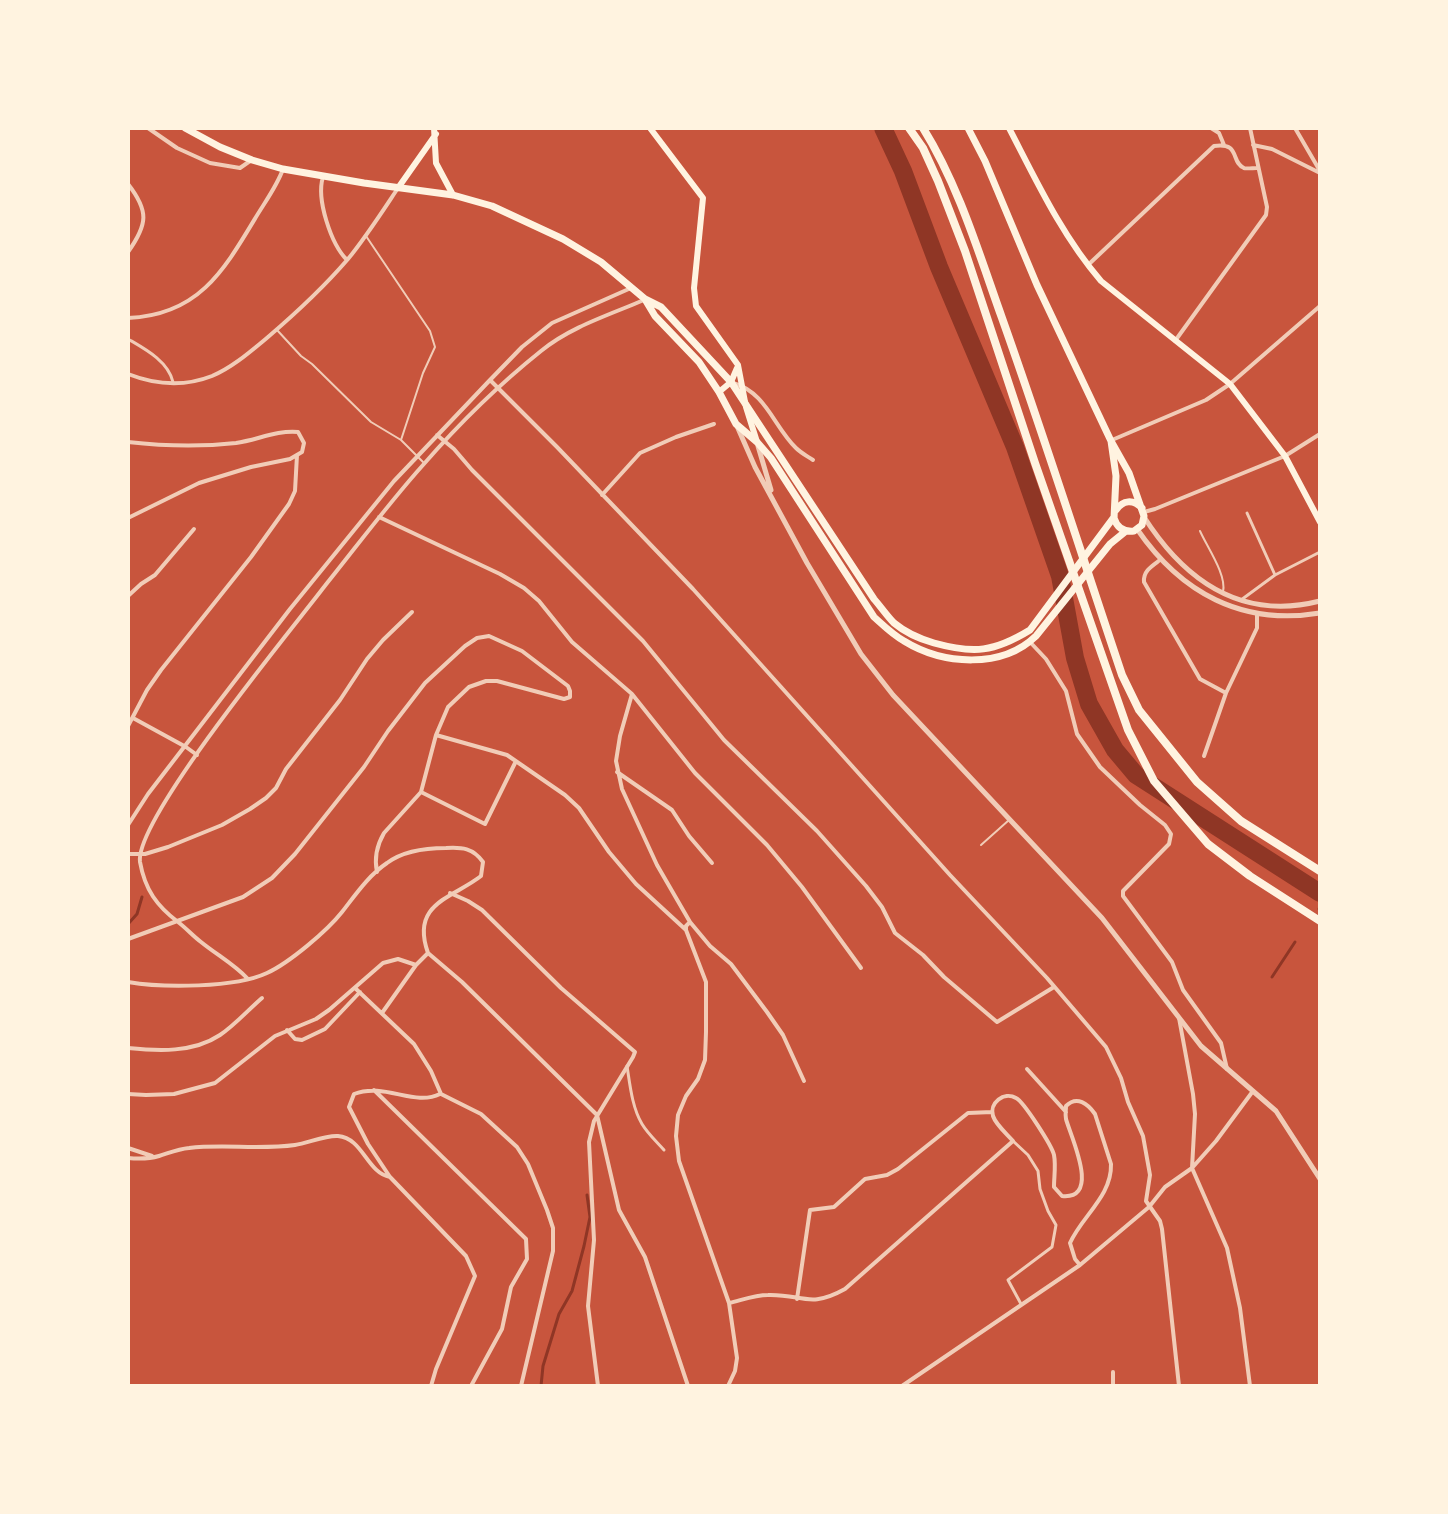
<!DOCTYPE html>
<html>
<head>
<meta charset="utf-8">
<style>
	body { margin:0 }
	#map { position:relative; width:1448px; height:1514px; overflow:hidden; background:#c8553d; font-family:"PT Sans Narrow",sans-serif }
	canvas { display:block }
	.frame { position:absolute; inset:0; border:130px solid #fff3e0; pointer-events:none }
</style>
</head>
<body>
<div id="map">
<canvas width="1448" height="1514"></canvas>
<div class="frame"></div>
</div>
<script>
const g = document.querySelector('canvas').getContext('2d');
g.lineJoin = 'round';
function trace(path, color, width, dash) { g.strokeStyle = color; g.lineWidth = width; g.lineCap = dash ? 'butt' : 'round'; g.setLineDash(dash || []); g.stroke(path); }
trace(new Path2D(`
	M1319,909L1320,907
	M128,924L137,914L142,897
	M1272,977L1295,942
	M541,1386L543,1366L559,1314L572,1291L584,1246L590,1217L587,1195`), '#8f3625', 3);
trace(new Path2D(`
	M883,128L903,171L939,267L1015,447L1060,576L1075,658L1089,704L1115,750L1136,775L1320,893`), '#8f3625', 18);
trace(new Path2D(`
	M366,236L430,331L435,347L423,373L401,440
	M277,330L301,356L312,364L371,422L401,440L423,462
	M1200,531C1207,547 1227,575 1223,592
	M981,845L1009,820`), '#f1ccb7', 2);
trace(new Path2D(`
	M128,339C145,349 168,361 173,382
	M1247,513L1275,575
	M1241,600L1275,575L1320,552
	M627,1066C630,1085 632,1107 642,1124C648,1134 657,1142 664,1150
	M1013,1141L1028,1155L1038,1171L1040,1189L1048,1211L1056,1225L1052,1247L1008,1280L1021,1304`), '#f1ccb7', 3);
trace(new Path2D(`
	M148,128L177,148L210,163L240,168L250,161
	M1211,128L1219,133L1224,145
	M1295,128L1320,171
	M1253,145L1272,149L1320,173
	M323,177C316,199 331,244 347,260
	M128,184C149,211 148,224 128,252
	M1088,265L1214,146C1241,142 1230,162 1244,168C1245,169 1257,168 1258,168
	M128,318C198,315 223,272 256,217C265,202 277,186 283,169
	M1175,341L1266,215L1267,207L1250,128
	M128,374C156,385 184,387 212,376C233,367 251,351 268,337C296,313 324,287 348,259C366,237 382,212 398,188
	M490,380L557,447L693,589L950,875L1047,978L1106,1047L1121,1078L1128,1102L1143,1136L1150,1175L1146,1201L1160,1221L1162,1229L1179,1386
	M733,383C766,392 774,427 796,448C801,453 807,456 813,460
	M437,435L454,449L472,470L643,641L724,740L817,831L866,886L882,907L895,933L923,955L944,977L997,1022L1054,987
	M1112,440L1206,400L1230,384L1320,306
	M128,442C163,446 200,447 236,443C257,440 277,430 298,432L304,443L302,452L290,459L251,467L199,483L128,518
	M602,495L640,453L676,437L714,424
	M1144,512L1155,509L1285,456L1320,434
	M379,517L500,574L524,588L539,601L572,642L632,694L695,773L767,845L802,887L861,968
	M1160,560C1152,566 1143,571 1144,582L1200,679L1226,693
	M128,596L141,584L155,575L194,529
	M1030,642L1046,659L1066,691L1077,734L1100,767L1140,805L1165,825L1171,834L1169,844L1123,891V896L1172,962L1183,990L1221,1043L1227,1069
	M632,694L620,736L616,761L622,789L657,865L690,922L710,946L731,964L767,1012L783,1035L804,1081
	M133,718L186,747L197,755
	M128,726L147,690L161,670L251,557L289,504L295,491L297,455
	M436,735L507,755L565,795L579,808L609,852L636,884L686,930
	M1204,756L1226,693L1257,628V614
	M617,772L672,810L689,836L712,863
	M421,792L485,824L516,761
	M128,825L148,794L290,609L394,481L490,380L522,347L552,323L631,288
	M128,854H145L168,847L222,825L250,809L266,798L276,788L286,769L340,700L367,659L383,640L412,612
	M450,893L468,901L482,910L561,988L635,1052L633,1057L594,1121L589,1142L594,1240L588,1306L598,1386
	M690,922L686,926V930L706,982V1032L705,1060L698,1079L686,1096L678,1115L676,1136L679,1161L729,1303L737,1358L735,1371L728,1386
	M128,939L243,897L272,878L295,854L364,767L388,731L425,683L465,646L477,638L489,636L522,651L568,686L570,691V697L564,699L497,681H486L469,687L448,707L436,735L421,792L384,833C377,845 374,858 377,872
	M248,979C234,964 217,955 201,942C193,936 186,928 178,922C157,906 145,890 140,862C134,820 292,629 324,587C357,546 388,504 423,465C457,426 501,383 541,351C570,327 609,315 644,300
	M128,982C163,988 235,988 267,973C289,963 327,931 342,912C356,894 369,875 387,863C403,851 426,848 446,848C462,847 473,848 483,862L481,876C453,898 410,903 428,953L462,982L597,1115L619,1210L645,1257L688,1386
	M355,988L414,1044L431,1071L441,1094L481,1114L517,1147L528,1164L547,1210L553,1228V1251L521,1386
	M382,1013L416,965L428,953
	M1179,1018L1193,1094L1195,1114L1192,1168L1227,1248L1240,1308L1250,1386
	M287,1030L295,1039L302,1040L325,1029L360,992
	M128,1048C158,1051 193,1053 220,1035C235,1025 248,1010 262,998
	M1027,1069L1066,1112
	M374,1090L526,1239L527,1259L511,1287L502,1329L471,1386
	M128,1094L146,1095L174,1094L215,1083L275,1036L316,1019L329,1010L383,963L398,959L416,965
	M128,1148L152,1156
	M128,1158C138,1159 149,1159 159,1156C169,1153 178,1149 189,1148C224,1144 260,1150 295,1145C308,1143 326,1135 338,1136C363,1138 367,1173 390,1177
	M797,1299L810,1210L834,1207L865,1179L887,1175L898,1169L968,1113L992,1112
	M729,1303C742,1300 755,1295 768,1295C803,1294 809,1309 845,1289L1013,1141C1007,1134 996,1125 993,1116C989,1103 1004,1091 1016,1098C1024,1102 1052,1146 1054,1155C1056,1165 1054,1177 1054,1187L1062,1196C1102,1200 1070,1135 1066,1119C1065,1113 1066,1111 1066,1106C1077,1095 1088,1104 1095,1114L1111,1164C1112,1196 1082,1216 1070,1243L1075,1259L1080,1265
	M1113,1372V1386
	M431,1386L436,1369L475,1276L466,1256L390,1177L368,1144L349,1107L354,1094C385,1082 414,1107 440,1094
	M902,1386L1080,1265L1149,1207L1165,1187L1192,1168L1216,1141L1253,1091`), '#f1ccb7', 4);
trace(new Path2D(`
	M737,426L755,467L807,563L861,654L893,695L1102,918L1201,1046L1276,1111L1320,1179
	M758,446L771,490
	M1144,517C1185,581 1241,621 1320,601
	M1137,529C1181,593 1242,626 1320,613`), '#f1ccb7', 5);
trace(new Path2D(`
	M434,128L436,163L453,195
	M650,128L703,198L694,288L696,306L738,365L746,407L757,442
	M1009,128C1036,180 1062,236 1101,281L1230,384L1285,456L1320,522
	M398,188L436,134
	M719,392L731,382L737,368`), '#fff3e0', 6);
trace(new Path2D(`
	M185,128L220,147L252,160L283,169L364,183L453,195L492,206L563,239L601,262L645,299L661,307L731,382L874,599C881,607 887,616 894,623C906,633 920,639 934,643C974,654 994,652 1030,630L1114,517
	M968,128L985,161L1037,285L1111,441L1129,473L1144,516L1142,525L1134,531C1124,532 1117,528 1114,518L1116,476L1111,441
	M646,301L655,316L699,362L719,392L736,424L757,442L771,458L874,617C884,626 893,635 904,641C943,665 1002,669 1036,636L1110,544L1126,531
	M1116,510C1123,500 1133,499 1142,508`), '#fff3e0', 7);
trace(new Path2D(`
	M909,128L923,148L938,181L965,251L1035,463L1128,730L1154,781L1208,844L1250,876L1320,921
	M923,128C959,186 979,254 1002,318C1044,436 1082,556 1122,675L1139,710L1197,782L1241,821L1320,871`), '#fff3e0', 8);
</script>
</body>
</html>
